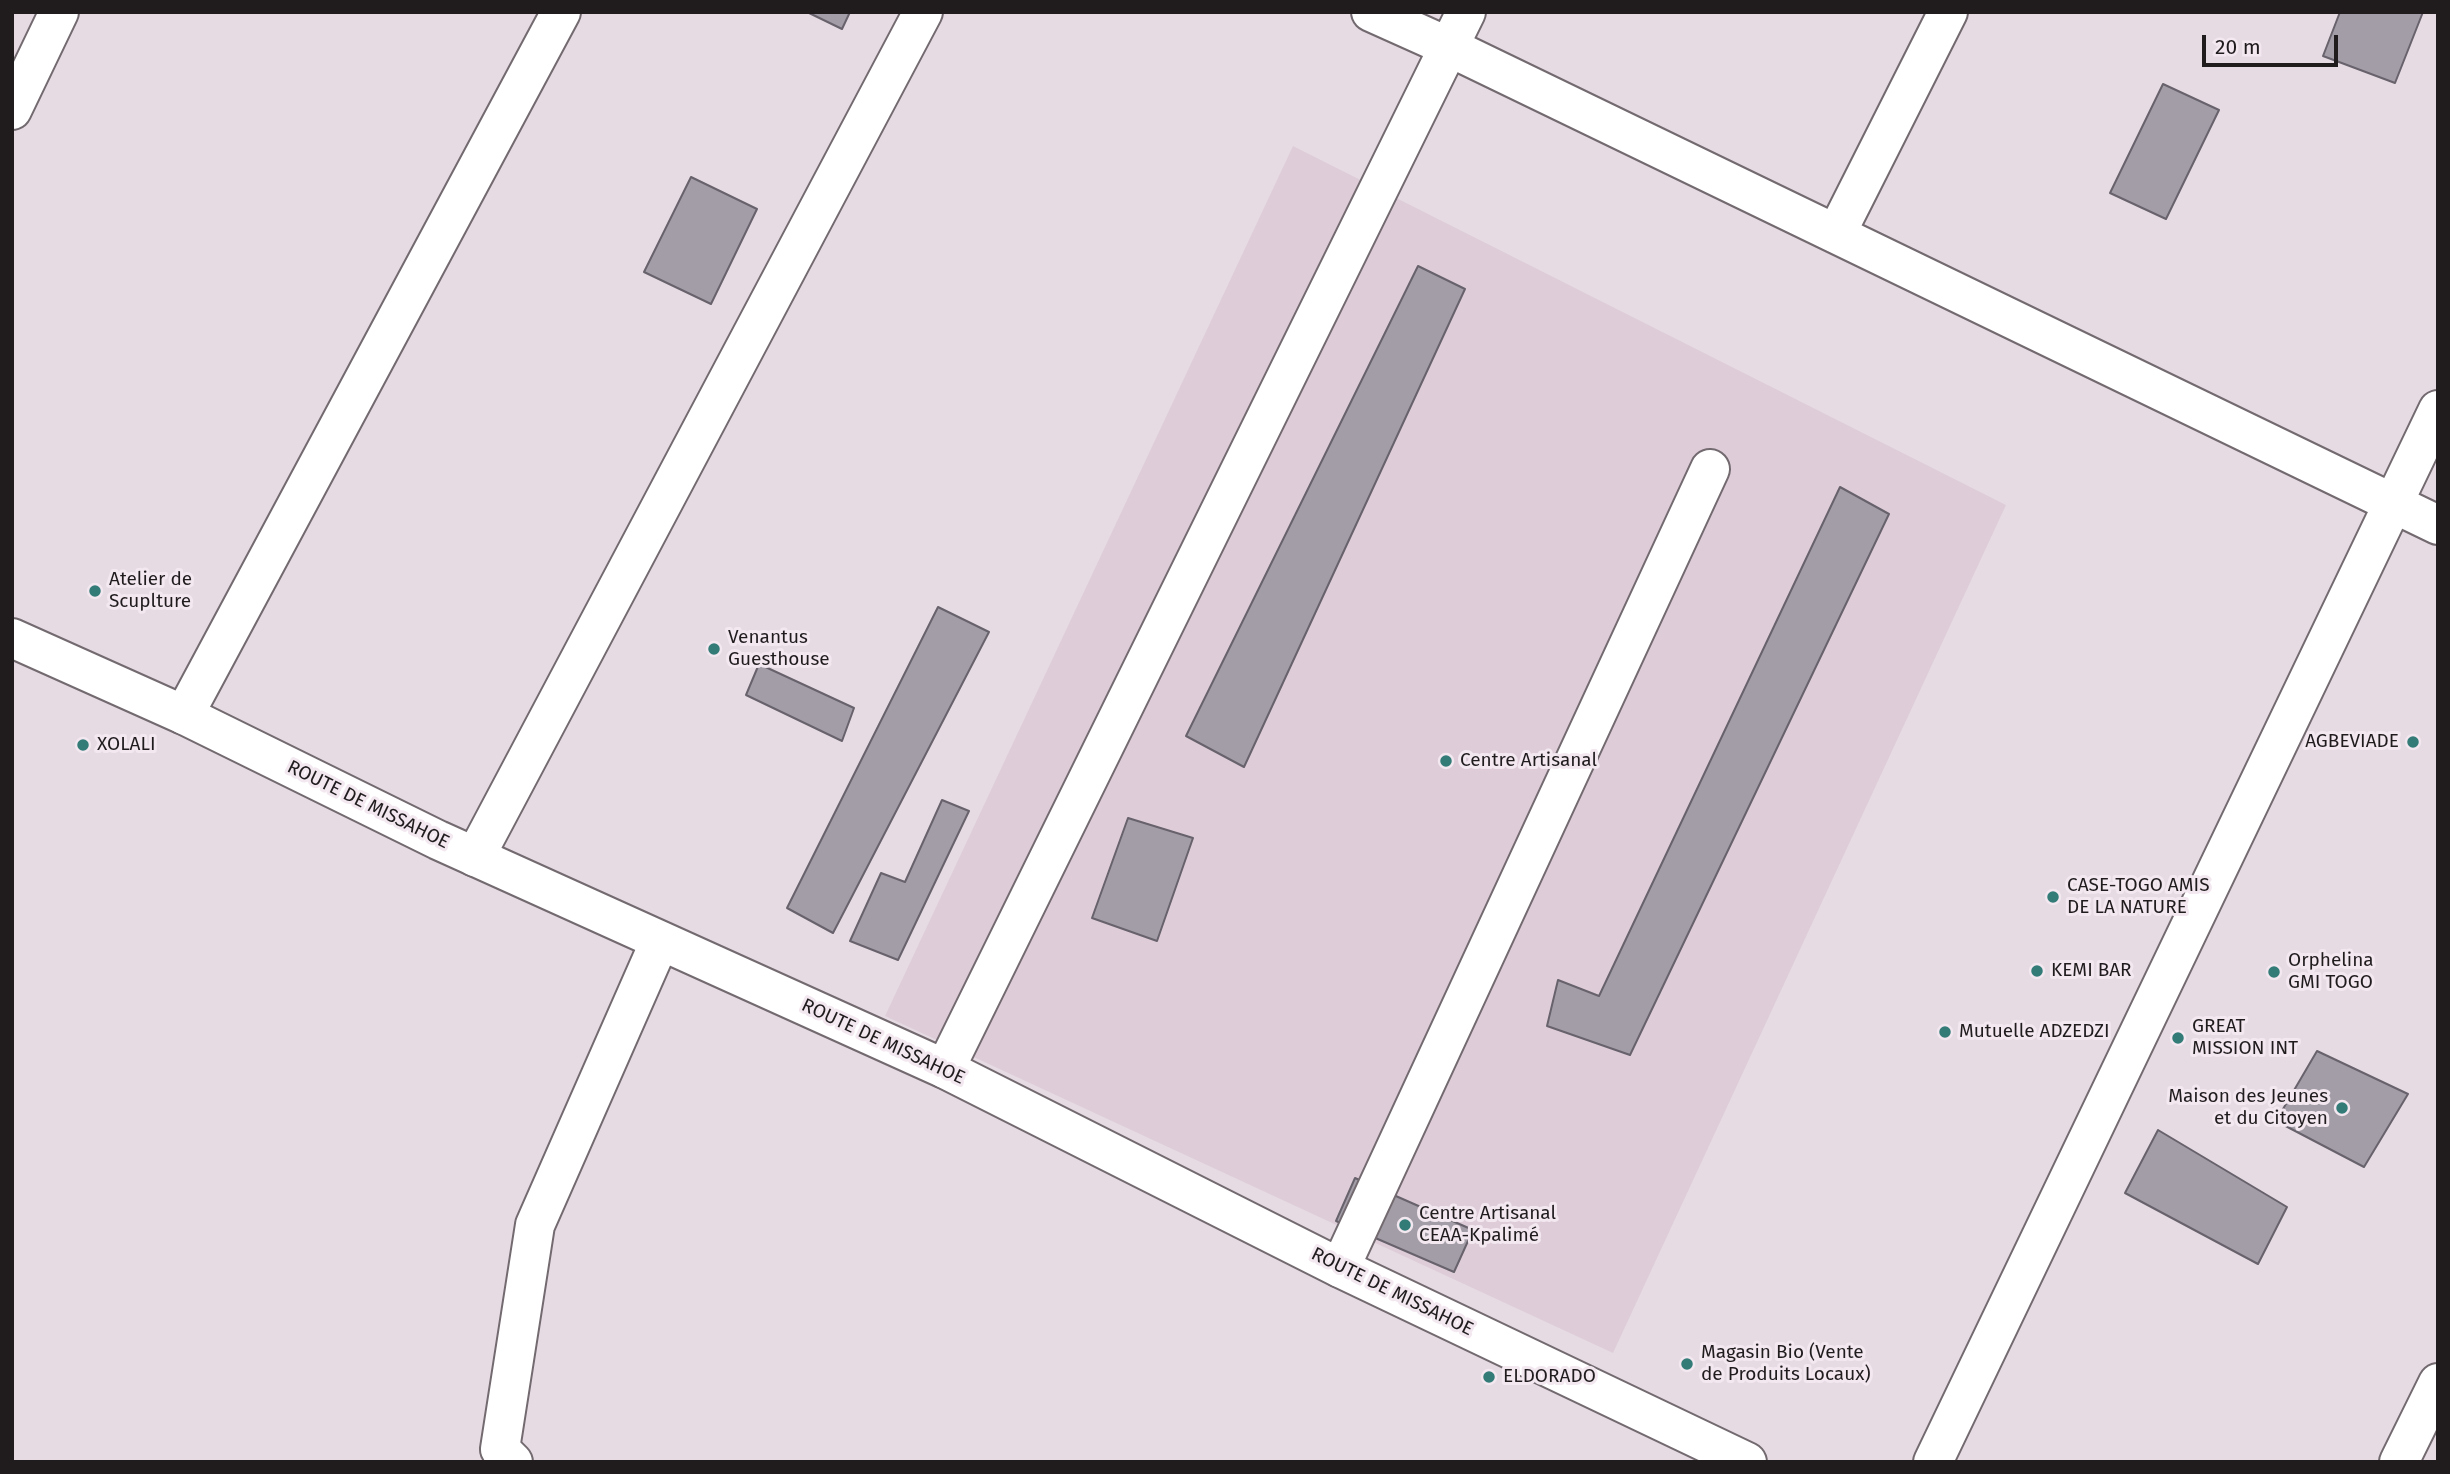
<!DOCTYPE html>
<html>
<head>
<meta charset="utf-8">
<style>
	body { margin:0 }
	#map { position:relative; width:2450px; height:1474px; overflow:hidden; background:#e6dbe3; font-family:"Fira Sans",sans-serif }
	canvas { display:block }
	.frame { position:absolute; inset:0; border:14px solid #201c1e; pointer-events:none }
	.scale { position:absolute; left:2202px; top:35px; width:136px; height:32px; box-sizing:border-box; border:4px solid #201c1e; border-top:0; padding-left:9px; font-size:21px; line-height:24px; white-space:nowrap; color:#201c1e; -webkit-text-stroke:5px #f3e8f0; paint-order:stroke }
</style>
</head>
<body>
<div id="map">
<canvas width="2450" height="1474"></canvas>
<div class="frame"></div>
<div class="scale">20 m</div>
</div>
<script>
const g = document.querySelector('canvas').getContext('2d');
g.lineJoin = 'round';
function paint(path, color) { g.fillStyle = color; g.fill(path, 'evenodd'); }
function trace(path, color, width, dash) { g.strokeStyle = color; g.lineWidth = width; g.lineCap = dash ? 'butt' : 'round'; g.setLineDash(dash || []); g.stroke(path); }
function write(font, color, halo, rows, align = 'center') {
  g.font = font + ' "Fira Sans",sans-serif'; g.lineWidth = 6; g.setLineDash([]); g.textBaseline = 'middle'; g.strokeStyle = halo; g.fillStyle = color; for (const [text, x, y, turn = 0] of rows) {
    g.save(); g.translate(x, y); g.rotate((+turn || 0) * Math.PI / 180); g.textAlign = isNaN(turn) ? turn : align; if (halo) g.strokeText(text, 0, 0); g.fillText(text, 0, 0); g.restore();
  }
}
paint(new Path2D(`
	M1293,146L2006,505L1613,1353L885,1016Z`), '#decdd9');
const building = new Path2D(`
	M807,12H850L842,29Z
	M2340,12H2423L2395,83L2323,56Z
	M2163,84L2219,110L2166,219L2110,193Z
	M691,177L757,209L711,304L644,272Z
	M1418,266L1465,289L1244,767L1186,736Z
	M1840,487L1889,514L1630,1055L1547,1026L1558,980L1599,996Z
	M938,607L989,632L833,933L787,908Z
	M759,664L854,708L842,741L746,695Z
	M942,800L969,811L898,960L850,941L881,873L905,882Z
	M1128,818L1193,838L1157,941L1092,918Z
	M2317,1051L2408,1094L2364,1167L2276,1121Z
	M2158,1130L2287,1207L2258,1264L2125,1193Z
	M1355,1178L1473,1230L1454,1272L1336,1221Z`);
paint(building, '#a29da7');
trace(building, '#67626c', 2);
const minor = new Path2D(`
	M1371,12L1449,47L2438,525
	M12,110L59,12
	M1836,234L1948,12
	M184,715L561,12
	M475,857L923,12
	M945,1069L1466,12
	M1340,1268L1710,469
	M513,1462L500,1449L535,1225L660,941
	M1933,1462L2438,410
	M2399,1462L2438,1383`);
const major = new Path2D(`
	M12,638L184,715L438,840L945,1069L1340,1268L1747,1462`);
trace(minor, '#736a70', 42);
trace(major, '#736a70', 42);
trace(minor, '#fff', 38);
trace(major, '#fff', 38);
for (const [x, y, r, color] of [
	[95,591,7,"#337b77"],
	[714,649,7,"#337b77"],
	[2413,742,7,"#337b77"],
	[83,745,7,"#337b77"],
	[1446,761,7,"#337b77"],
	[2053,897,7,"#337b77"],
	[2037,971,7,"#337b77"],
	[2274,972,7,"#337b77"],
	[1945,1032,7,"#337b77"],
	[2178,1038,7,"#337b77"],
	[2342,1108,7,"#337b77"],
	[1405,1225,7,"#337b77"],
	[1687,1364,7,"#337b77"],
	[1489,1377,7,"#337b77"]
]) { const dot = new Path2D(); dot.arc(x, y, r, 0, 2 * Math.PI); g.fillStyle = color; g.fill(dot); trace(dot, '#f3e8f0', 2.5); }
write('19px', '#201c1e', '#f3e8f0', [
	["Atelier de",109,580],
	["Scuplture",109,602],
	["Venantus",728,638],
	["Guesthouse",728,660],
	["AGBEVIADE",2399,742,"right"],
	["XOLALI",97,745],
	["Centre Artisanal",1460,761],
	["CASE-TOGO AMIS",2067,886],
	["DE LA NATURE",2067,908],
	["Orphelina",2288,961],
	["GMI TOGO",2288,983],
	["KEMI BAR",2051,971],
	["GREAT",2192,1027],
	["MISSION INT",2192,1049],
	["Mutuelle ADZEDZI",1959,1032],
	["Maison des Jeunes",2328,1097,"right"],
	["et du Citoyen",2328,1119,"right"],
	["Centre Artisanal",1419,1214],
	["CEAA-Kpalimé",1419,1236],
	["Magasin Bio (Vente",1701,1353],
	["de Produits Locaux)",1701,1375],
	["ELDORADO",1503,1377]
], 'left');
write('19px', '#201c1e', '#f3e8f0', [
	["ROUTE DE MISSAHOE",368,805,26],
	["ROUTE DE MISSAHOE",883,1042,25],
	["ROUTE DE MISSAHOE",1392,1292,26]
]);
</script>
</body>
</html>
